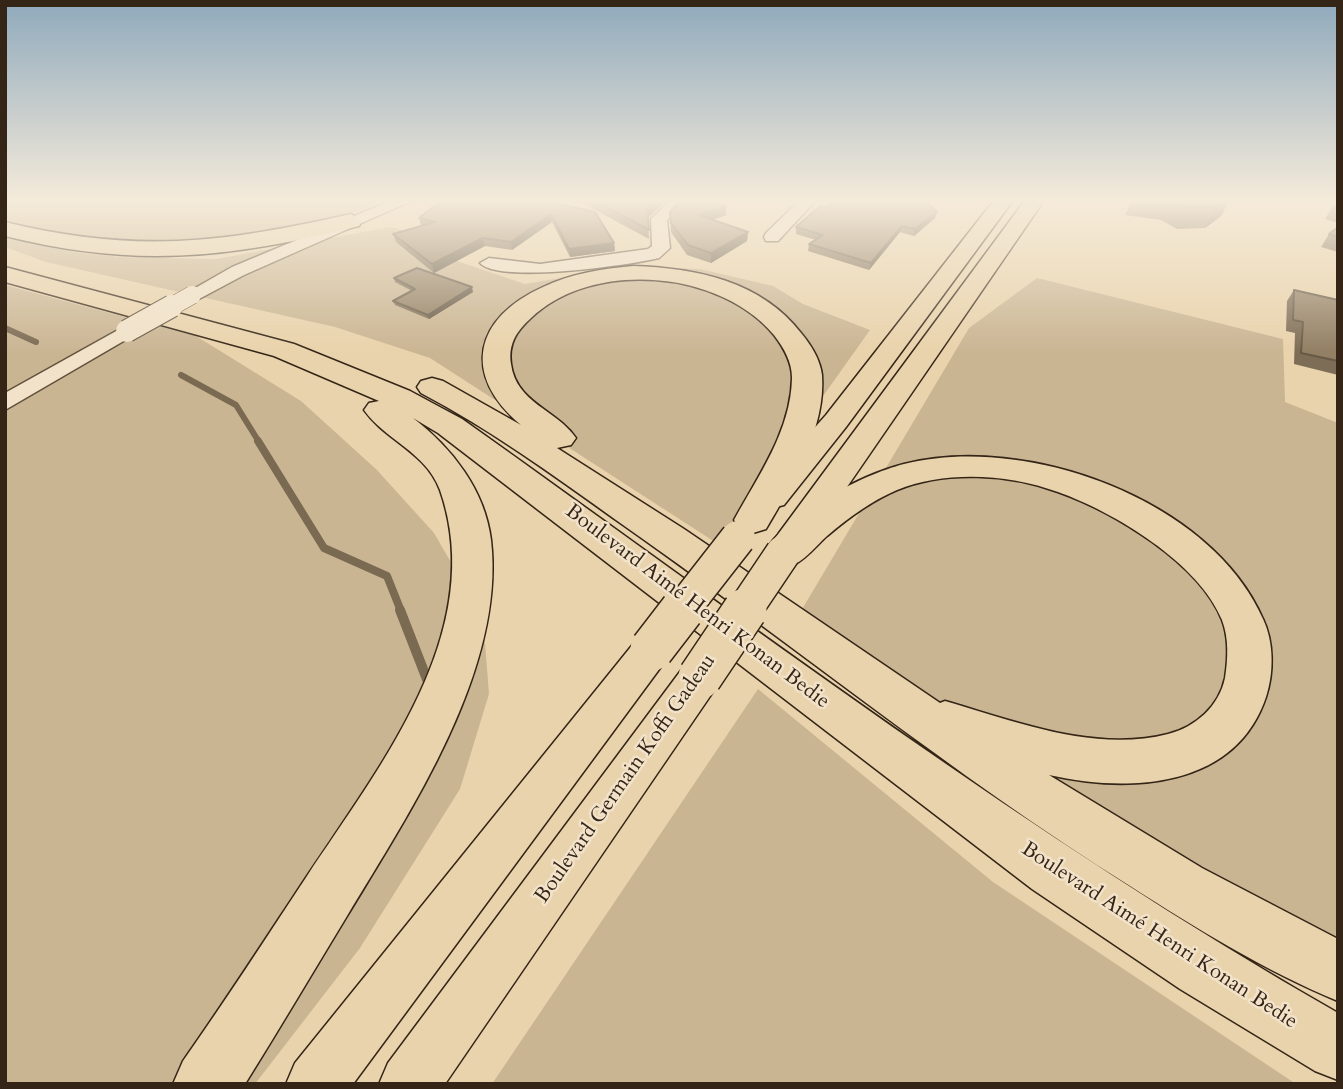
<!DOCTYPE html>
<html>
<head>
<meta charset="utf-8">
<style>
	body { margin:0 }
	#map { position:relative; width:1343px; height:1089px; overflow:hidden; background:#e9d3ac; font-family:Cardo,serif }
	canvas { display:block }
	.frame { position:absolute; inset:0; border:7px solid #342517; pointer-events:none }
</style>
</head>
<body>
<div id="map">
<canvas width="1343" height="1089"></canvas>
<div class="frame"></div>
</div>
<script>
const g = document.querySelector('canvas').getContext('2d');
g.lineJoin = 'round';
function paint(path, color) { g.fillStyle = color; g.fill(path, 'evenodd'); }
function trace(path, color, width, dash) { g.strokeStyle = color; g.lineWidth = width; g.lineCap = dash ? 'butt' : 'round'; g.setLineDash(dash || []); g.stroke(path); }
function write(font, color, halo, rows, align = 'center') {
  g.font = font + ' Cardo,serif'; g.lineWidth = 5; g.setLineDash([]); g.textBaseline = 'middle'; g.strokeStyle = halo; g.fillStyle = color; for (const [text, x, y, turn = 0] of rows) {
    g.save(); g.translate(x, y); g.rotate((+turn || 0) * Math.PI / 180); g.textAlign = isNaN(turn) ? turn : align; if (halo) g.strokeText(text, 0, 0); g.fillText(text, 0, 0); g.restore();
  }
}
paint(new Path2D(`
	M5,199H366L379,202L338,219L268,238L134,248L5,223Z
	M391,227L473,250L454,260L525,284L607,270L652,267L700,269L773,286L803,304L870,330L718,544L430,358L335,327L46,262L5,247V234L74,252L120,257L216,259Z
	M1037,278L1283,339L1285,402L1338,423V944L1278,918L1057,786L801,611L969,328Z
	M5,285L196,336L301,401L377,470L434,533L483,618L489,694L460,789L360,948L255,1084H5Z
	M758,689L993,882L1296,1084H492Z`), '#cab593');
trace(new Path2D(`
	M5,328L36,342
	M181,375L236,405L259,442`), '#7b6a52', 6);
trace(new Path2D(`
	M258,441L324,548L387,576L401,611`), '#7b6a52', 8);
trace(new Path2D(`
	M400,610L430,687`), '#7b6a52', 10);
const minor = new Path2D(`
	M395,199H416L244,275L199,299L192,301L183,295L232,267Z
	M672,199H688L667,220L670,248L659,258C630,265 499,284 480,263L489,258L540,264L648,249L652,246L651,219Z
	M801,199H817L778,241H766L764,237L766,233Z
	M127,325L134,327L137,331L134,335L5,410V393Z`);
const major = new Path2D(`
	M995,199H1014L846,427L784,505L772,508L760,505L756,497L760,489L826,415Z
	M1026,199H1045L803,551L791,555L779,551L774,542L779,533Z
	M652,633L666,638L672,649L666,660L353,1084H286L295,1063L638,638Z
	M700,660L715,665L721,677L715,689L445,1084H379L388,1063L685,665Z`);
const highway = new Path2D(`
	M351,214L362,221L359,226C229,258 137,269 5,236V222C135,254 222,243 351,214Z
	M633,266C696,268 761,281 801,333C811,345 820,359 822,375C826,428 792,485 766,529L753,533L740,529L734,520C758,476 791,431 792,378C792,362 784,348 774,335C720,270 593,259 531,318C517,331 508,343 511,364C516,403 557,410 576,438L571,445L557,448L684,529L940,703L945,701C1015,721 1094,753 1168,734C1196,727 1219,706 1225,678C1228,659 1229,638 1222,620C1199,563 1114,512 1058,492C1009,474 946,470 897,490C871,501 848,518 827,536C817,545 806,559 795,564C785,568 779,566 769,563L764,553C786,514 861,475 904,464C1025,433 1211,499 1263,619C1274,642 1274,673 1266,697C1235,789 1129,793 1049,775L1202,868L1338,939V1001C1265,971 1196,928 1130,886C951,774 788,640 616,520C553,475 490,429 421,393L417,387L421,381L432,378L443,381L521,425C461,375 474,318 543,287C572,273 602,269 633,266Z
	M5,267L294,344L410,391L462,419C749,623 1031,838 1338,1013V1080L1315,1071L1180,989L1032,889L438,433L413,418C452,448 485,490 491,540C506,668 411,810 347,916C313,972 280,1028 245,1084H173L183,1061C226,1000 266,938 307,876C380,766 489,630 440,490C426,452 385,440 364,410L369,403L379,401L274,356L5,282Z`);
trace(minor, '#61503c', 3);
trace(major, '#342517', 3);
trace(highway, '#342517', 3);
paint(minor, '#f1e2c9');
paint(major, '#e9d3ac');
paint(highway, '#e9d3ac');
const minorBridgeFar1 = new Path2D(`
	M169,308L192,295`);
const minorBridge = new Path2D(`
	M127,331L172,306`);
const majorBridgeFar1 = new Path2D(`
	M681,611L738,538
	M744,611L783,553`);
const majorBridge = new Path2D(`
	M652,649L682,610
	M700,677L745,610`);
trace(minorBridgeFar1, '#61503c', 19, []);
trace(minorBridge, '#61503c', 24, []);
trace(majorBridgeFar1, '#342517', 37, []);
trace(majorBridge, '#342517', 46, []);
trace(minorBridgeFar1, '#f1e2c9', 18);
trace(minorBridge, '#f1e2c9', 22);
trace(majorBridgeFar1, '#e9d3ac', 34);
trace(majorBridge, '#e9d3ac', 43);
paint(new Path2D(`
	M538,199L614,243L615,251L570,257L552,222L512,250L485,246L434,273L396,242L393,234L421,226L419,218Z
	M575,199H668L648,217L649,239Z
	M848,199H952L929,201H925L937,212L935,218L914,236L900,232L869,270L808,251L809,244L816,240L796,234V227L826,207L846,201Z
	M1132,199H1230L1221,216L1205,228L1177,229L1161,220L1125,215Z
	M1338,203V223L1325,219L1332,207Z
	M670,212L726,215L712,220L748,232L747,241L711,263L687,255L671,232Z
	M1338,227V252L1321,247L1329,234Z
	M394,278L473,292L429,319L395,305L393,301L412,291L395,282Z
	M1294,290L1338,300V375L1294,364L1295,333L1286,331L1287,301Z`), '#7e6d56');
paint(new Path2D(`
	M658,199H668L648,218L647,209Z
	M929,199H952L929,201Z
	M1225,199H1230L1221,216L1205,228L1216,206Z
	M726,206V215L698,224L699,215Z
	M937,212L935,218L914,236L915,229Z
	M551,214L552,222L512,250L511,242Z
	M902,226L900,232L869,270L871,263Z
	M748,232L747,241L711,263V253Z
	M483,238L485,246L434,273L432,264Z
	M614,243L615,251L570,257L569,249Z
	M472,287L473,292L429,319L428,315Z`), '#665946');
const building = new Path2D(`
	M443,199H538L595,212L614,243L569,249L551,214L511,242L483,238L432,264L393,234L435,222L419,218Z
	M591,199H658L647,209L649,230Z
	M681,199H710L726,206L699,215L748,232L711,253L688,245L671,223L670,212Z
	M836,199L846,201L848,199H923L937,212L915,229L902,226L871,263L809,244L823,235L796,227L820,206L826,207Z
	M1174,199H1225L1216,206L1188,207Z
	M1338,227V237L1329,234Z
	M417,268L472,287L428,315L393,301L415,289L394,278Z
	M1294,290L1338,300V361L1301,353L1303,322L1293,320Z`);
paint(building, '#927f64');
trace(building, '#665946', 2);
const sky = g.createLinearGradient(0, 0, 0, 352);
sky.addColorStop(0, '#8fa9bc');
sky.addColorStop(0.57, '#f5ebda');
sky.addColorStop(1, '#f5ebda00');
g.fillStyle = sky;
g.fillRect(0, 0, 1343, 352);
write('21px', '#342517', '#f1e2c9', [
	["Boulevard Aimé Henri Konan Bedie",697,607,37],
	["Boulevard Germain Koffi Gadeau",626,779,-55],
	["Boulevard Aimé Henri Konan Bedie",1159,936,33]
]);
</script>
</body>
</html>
